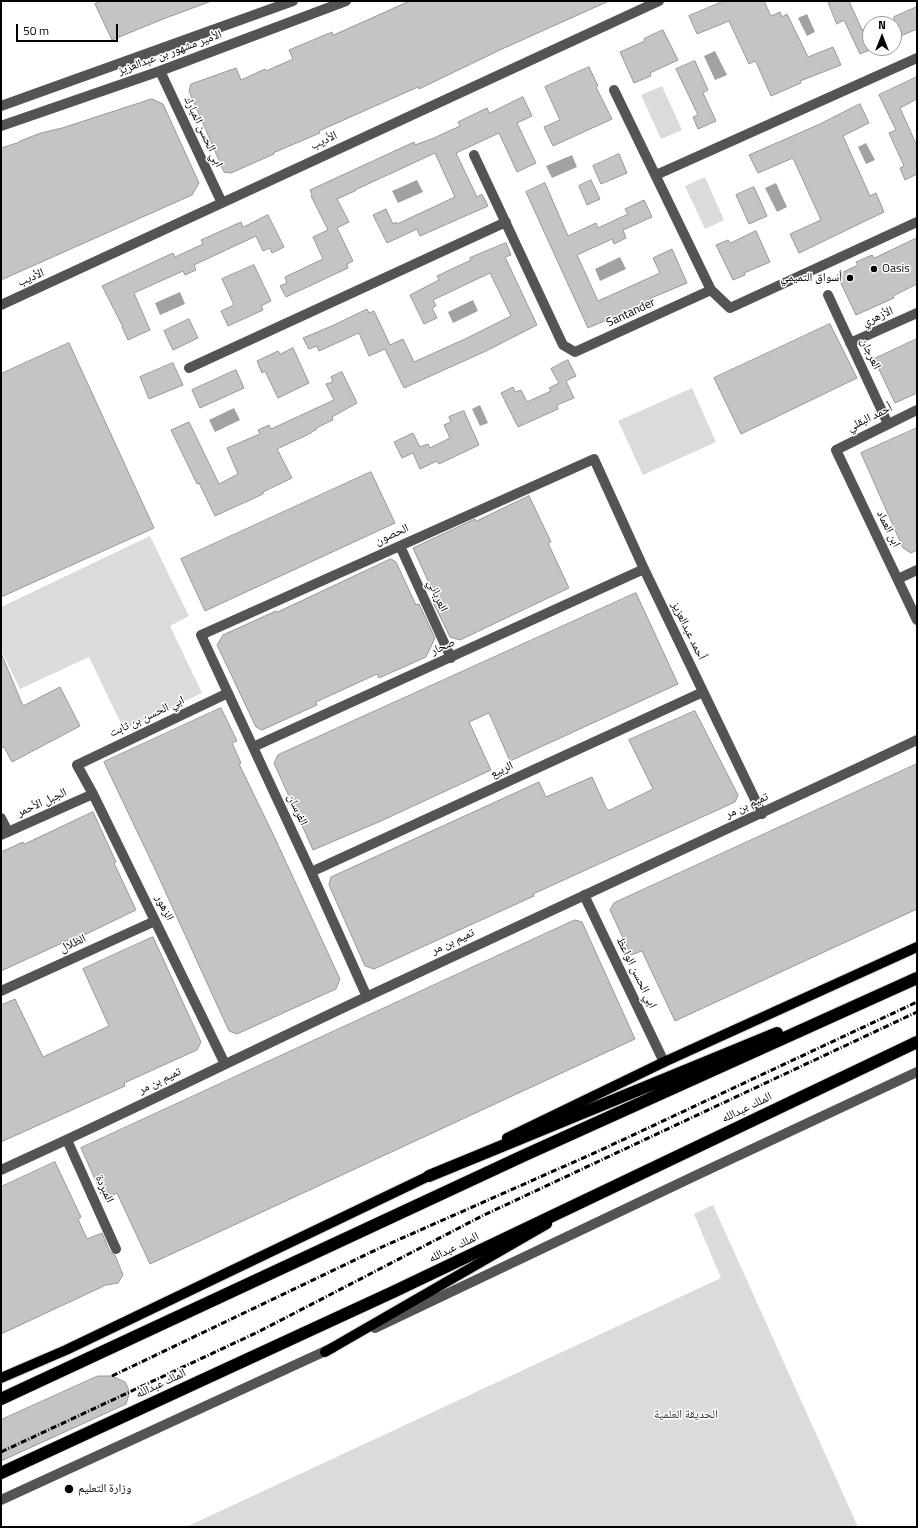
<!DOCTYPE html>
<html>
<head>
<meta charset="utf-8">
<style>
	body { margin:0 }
	#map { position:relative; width:918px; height:1528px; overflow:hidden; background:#fff; font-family:"Titillium Web",sans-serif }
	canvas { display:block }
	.frame { position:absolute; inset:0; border:2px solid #000; pointer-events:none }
	.north { position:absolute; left:862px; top:16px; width:40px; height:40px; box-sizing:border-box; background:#fff; border:1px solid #999; border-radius:50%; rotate:0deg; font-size:11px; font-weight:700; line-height:16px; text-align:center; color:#000 }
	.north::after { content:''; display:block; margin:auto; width:14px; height:18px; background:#000; clip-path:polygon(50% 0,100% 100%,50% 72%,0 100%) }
	.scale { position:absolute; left:16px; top:24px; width:102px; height:18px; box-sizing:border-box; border:2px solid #000; border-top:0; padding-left:5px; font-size:12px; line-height:14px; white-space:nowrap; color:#000; -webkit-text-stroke:3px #fff; paint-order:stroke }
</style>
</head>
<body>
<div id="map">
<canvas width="918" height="1528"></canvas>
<div class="frame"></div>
<div class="north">N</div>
<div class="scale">50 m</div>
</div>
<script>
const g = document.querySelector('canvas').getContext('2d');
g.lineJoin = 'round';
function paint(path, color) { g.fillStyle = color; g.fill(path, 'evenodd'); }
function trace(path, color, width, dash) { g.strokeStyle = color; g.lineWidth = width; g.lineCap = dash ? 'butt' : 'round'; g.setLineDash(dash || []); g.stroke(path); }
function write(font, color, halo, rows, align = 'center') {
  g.font = font + ' "Titillium Web","Noto Naskh Arabic",sans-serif'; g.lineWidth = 3; g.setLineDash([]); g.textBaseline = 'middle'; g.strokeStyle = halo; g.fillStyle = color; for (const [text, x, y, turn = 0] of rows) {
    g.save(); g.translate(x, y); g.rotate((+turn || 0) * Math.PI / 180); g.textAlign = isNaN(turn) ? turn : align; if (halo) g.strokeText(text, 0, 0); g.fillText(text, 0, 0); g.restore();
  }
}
paint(new Path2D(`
	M662,86L682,130L661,139L641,95Z
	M705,177L724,220L705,229L685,186Z
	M692,388L716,442L643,475L618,421Z
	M150,536L189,616L170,626L202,693L124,730L89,657L20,689L1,650V607Z
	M713,1205L858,1527H186L721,1278L694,1214Z`), '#dbdbdb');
paint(new Path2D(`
	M807,14L815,32L807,36L798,18Z
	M715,51L727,75L715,80L704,56Z
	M866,143L875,160L866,164L858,147Z
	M572,155L577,167L552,178L546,166Z
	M417,180L423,192L398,203L392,191Z
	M776,183L787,207L777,212L765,188Z
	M620,257L626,269L600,281L595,269Z
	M180,292L185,304L160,315L155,303Z
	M473,300L478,311L453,323L448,312Z
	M480,405L488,423L480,426L472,409Z
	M234,408L240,420L215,432L209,420Z`), '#a2a2a2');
const building = new Path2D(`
	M102,1H208L209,2L163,19L112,40L95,4Z
	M410,1H609L502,49L419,89L418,87L319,131L320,133L273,153L274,154L231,173L224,172L189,91L191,84L236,68L241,80L265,69L266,71L293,59L289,50L332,32L333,35Z
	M724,1H764L771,16L780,12L782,17L787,14L808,57L833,47L841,65L800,81L801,83L771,96L757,64L755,61L749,64L729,21L697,34L689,16Z
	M828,1H849L862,30L870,27V50L860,54L844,20L837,24Z
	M917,7V29L894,39V17Z
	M663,30L678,60L650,73L651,76L634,83L620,52L645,41L644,39Z
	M695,61L708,90L703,93L716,121L698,129L693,117L698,115L676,69Z
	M589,67L598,86L596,87L612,119L553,146L544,127L560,120L545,87Z
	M917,77V99L900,108L917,146V174L905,180L900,168L904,166L889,133L896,130L879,95Z
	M523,97L532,116L517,123L536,163L517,172L499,133L456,153L477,197L482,194L488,206L420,236L417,229L387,243L373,215L386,209L393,224L396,222L397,224L455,197L435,153L355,190V191L337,199L349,222L337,228L353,261L347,264L348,268L286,297L280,286L287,283L285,277L323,259L313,237L328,230L311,196L312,195L310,190L414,142L415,145L434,138L460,126L458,122L487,108L489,113Z
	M152,99L163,104L199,183L192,195L1,280V148L20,142V141L41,133L62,128Z
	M860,104L869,123L843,136L870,196L876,193L884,212L799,253L790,234L821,220L793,158L758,173L749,155L820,124Z
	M619,154L627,173L601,184L593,166Z
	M591,180L600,199L587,205L579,186Z
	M545,183L568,236L596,223L598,228L628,214L625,209L644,200L646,204L652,217L623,230L626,238L614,244L612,239L577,255L598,301L660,273L653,258L672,249L687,283L649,299L651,302L626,314L625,312L588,328L526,192Z
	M754,187L767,216L749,224L736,195Z
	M268,215L284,247L272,253L270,248L263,251L256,236L194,265L196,270L185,275L183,271L134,293L150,330L128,340L122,327H123L102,286L173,253L175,257L203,244L201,240L241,222L243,227Z
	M756,231L770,262L744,273L745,275L733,280L716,245L728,240L730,243Z
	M917,238V284L893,296L894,298L856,315L837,275L858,265L856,262L872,255L874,258Z
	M506,243L511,255L505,257L537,325L486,351L404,388L385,349L369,356L359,333L319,351L317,346L309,349L303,338L334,325L367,309L369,313L374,311L390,345L403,339L414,362L465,339L511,316L490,273L433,300L436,306L432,308L437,318L424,324L410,295L439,280L437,276L471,260L470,258Z
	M254,265L271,301L261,306L263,310L228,326L221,311L234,305L222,279Z
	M189,319L198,338L173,350L164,331Z
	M830,324L857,378L741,434L714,378Z
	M917,339V393L895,403L874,359Z
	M69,343L154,528L1,597V374Z
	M293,348L309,383L278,398L265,371L262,373L257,361L278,351L280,354Z
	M568,360L576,376L566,381L574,398L557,405L558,409L518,427L501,393L513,387L515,392L521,390L527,402L551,391L549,388L559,383L551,369Z
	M173,363L183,385L149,399L140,377Z
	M236,370L244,388L200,408L192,390Z
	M342,372L357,403L332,417L333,420L316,428L317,429L307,435L277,449L292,478L263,492V494L215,516L199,483L197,484L171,430L189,422L219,484L238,474L227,448L260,434L258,430L269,425L271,429L334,400L326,384L333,382L331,377Z
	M464,411L479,445L439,464L437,461L420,469L413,453L402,458L394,442L413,433L420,447L428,444L430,448L450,438L444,425L451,422L449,417Z
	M917,428V550L911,553L903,548L861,453Z
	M371,472L395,523L205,611L181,559Z
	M529,496L551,542L548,543L569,588L460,640L450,637L431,598L435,596L413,548L475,519L476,521Z
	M391,559L396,562L416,605L419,604L435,638L426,657L379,678L377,674L316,702L317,705L262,730L256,727L217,645L223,635L276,611L277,612Z
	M636,593L678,684L510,761L489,713L469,722L491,770L381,821L313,850L274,763L278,755Z
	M1,653L23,706L60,687L80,726L12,762L4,747L1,748Z
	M221,708L237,741L232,743L241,763L239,764L272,832L340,979L336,989L237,1034L229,1031L155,869L104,762Z
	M695,711L738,795L735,802L533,894L534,896L374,969L365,966L329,885L331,877L539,782L546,797L592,777L607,810H610L653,789L629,740Z
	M917,764V909L675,1021L642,951L631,955L610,910L614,903Z
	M93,812L116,862L114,863L136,910L74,940L73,938L1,971V852L23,842L24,844Z
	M575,920L582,922L635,1039L150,1264L117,1193L104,1199L81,1148Z
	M153,937L201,1042L197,1050L124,1083L125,1086L1,1142V1005L15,999L43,1057L109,1026L83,969Z
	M55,1162L81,1217L78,1219L87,1239L102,1233L110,1252L115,1255L123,1275L118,1283L106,1285L1,1334V1187Z
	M98,1376H112L125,1382L128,1388L129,1394L126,1404L1,1461V1420Z`);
paint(building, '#c4c4c4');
trace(building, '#989898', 1);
const major = new Path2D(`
	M507,1138L664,1062L917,947
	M325,1352L547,1224
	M1,1378L66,1350L435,1173`);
const highway = new Path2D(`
	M429,1176L777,1033
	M1,1399L525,1155L917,978
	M1,1473L393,1292L917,1042`);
trace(major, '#dbdbdb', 12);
trace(highway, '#dbdbdb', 14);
trace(new Path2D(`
	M160,71L222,203
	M614,90L711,290L730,308L917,222
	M1,106L293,1
	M1,126L160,71L346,1
	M474,155L563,345L575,352L711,290
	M656,175L917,58
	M828,295L888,424
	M1,305L659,1
	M850,343L917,313
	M189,368L506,222
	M917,410L836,450L917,620
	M400,546L451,658
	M898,579L917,570
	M253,747L644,569
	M1,818L8,832
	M1,835L93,794
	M311,872L703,692
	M584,895L664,1062
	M1,991L155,921
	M367,997L311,872L201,635L594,459L644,569L762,814
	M225,1064L93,794L77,765L228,693
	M67,1140L116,1249
	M1,1170C123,1115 243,1055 364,998C548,912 733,827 917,740
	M375,1328L701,1173L917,1072
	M1,1500L332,1348`), '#545454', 10);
trace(major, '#000', 10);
trace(highway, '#000', 12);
trace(new Path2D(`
	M112,1376L382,1247L601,1150L917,1002
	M1,1452L258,1332L482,1216L917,1012`), '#000', 3, [6, 2, 1, 2]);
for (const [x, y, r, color] of [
	[874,269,4,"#000"],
	[850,278,4,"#000"],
	[69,1489,5,"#000"]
]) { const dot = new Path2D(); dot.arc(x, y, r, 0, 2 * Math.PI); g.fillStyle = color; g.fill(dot); trace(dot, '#fff', 1.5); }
write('12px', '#000', '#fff', [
	["الأمير مشهور بن عبدالعزيز",170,53,-20],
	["ابي الحسن المبارك",203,132,65],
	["الأديب",324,141,-25],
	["الأديب",31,278,-24],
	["Santander",631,313,-25],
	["الأزهري",878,317,-24],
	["العرجان",870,354,65],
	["أحمد البقلي",870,418,-26],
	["ابن العماد",888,529,64],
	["الحصون",392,535,-24],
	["العرباني",437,596,66],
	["أحمد عبدالعزيز",688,631,64],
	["صحار",443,647,-24],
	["ابي الحسن بن ثابت",147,717,-25],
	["الربيع",502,770,-25],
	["الجبل الأحمر",42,803,-24],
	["تميم بن مر",747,806,-25],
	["الفرسان",297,810,65],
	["الزهور",164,908,64],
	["تميم بن مر",453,942,-25],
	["الظلال",73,944,-25],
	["ابي الحسن الواعظ",636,973,64],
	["تميم بن مر",160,1081,-26],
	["الملك عبدالله",747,1108,-26],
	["المبردة",104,1189,66],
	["الملك عبدالله",454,1248,-26],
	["الملك عبدالله",161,1384,-25]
]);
write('12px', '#000', '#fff', [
	["Oasis",882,269],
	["أسواق التميمي",842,278,"right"],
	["وزارة التعليم",78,1489]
], 'left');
write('12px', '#323232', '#fff', [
	["الحديقة العلمية",686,1415]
]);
</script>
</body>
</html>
